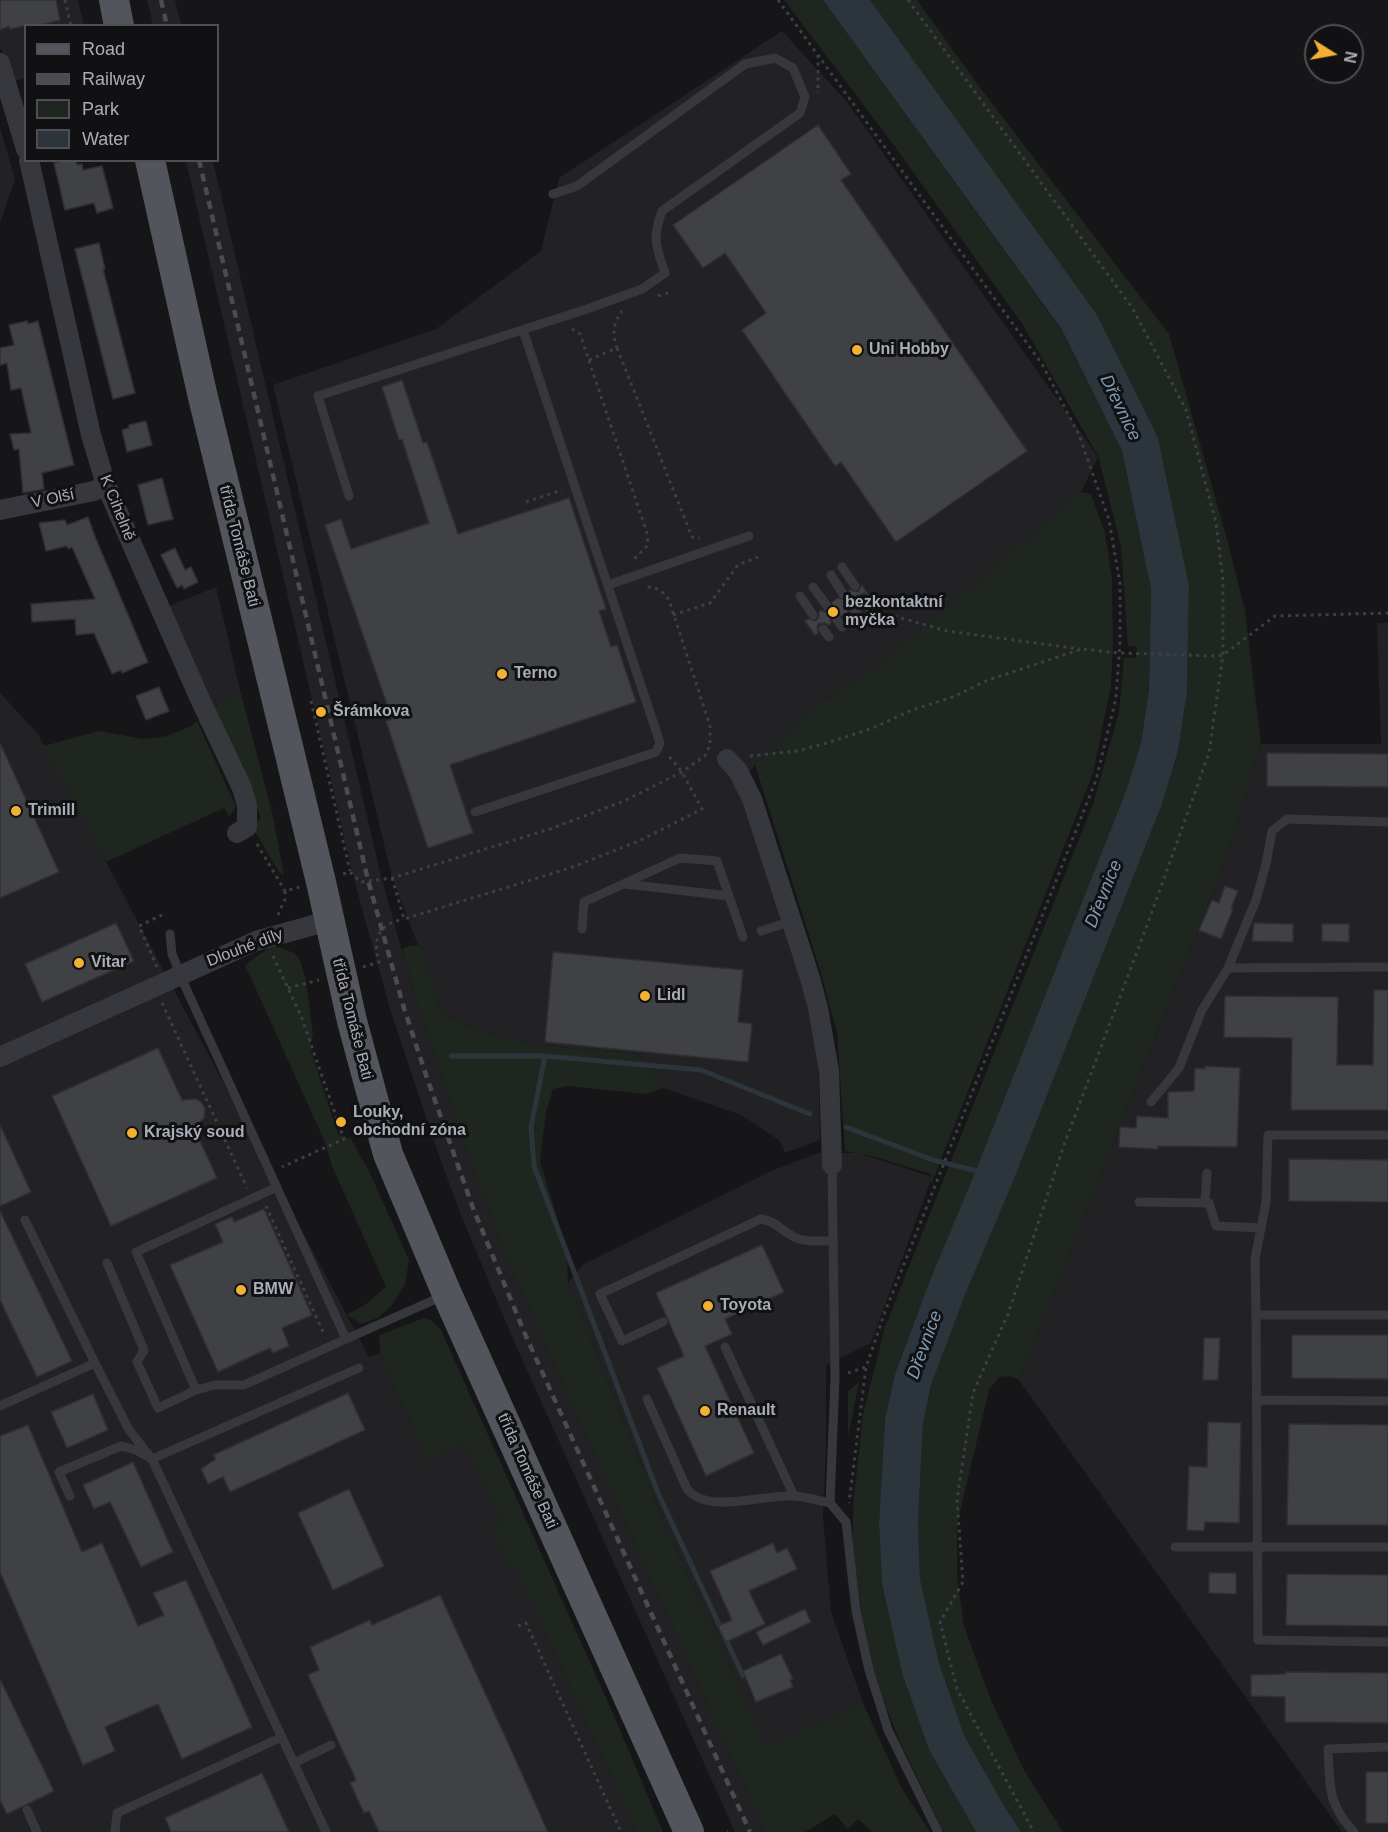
<!DOCTYPE html>
<html>
<head>
<meta charset="utf-8">
<style>
	body { margin:0 }
	#map { position:relative; width:1388px; height:1832px; overflow:hidden; background:#161618; font-family:Helvetica,sans-serif }
	canvas { display:block }
	.legend { position:absolute; left:24px; top:24px; width:195px; height:138px; box-sizing:border-box; background:#111113; border:2px solid #4d4f55; margin:0; padding:8px 10px; list-style:none; font-size:18px; color:#a8adb8 }
	.legend li { display:flex; align-items:center; gap:12px; height:30px }
	.legend b { width:30px; border:2px solid #4d4f55 }
	.north { position:absolute; left:1304px; top:24px; width:60px; height:60px; box-sizing:border-box; background:#111113; border:2px solid #4d4f55; border-radius:50%; rotate:101deg; font-size:16px; font-weight:700; line-height:24px; text-align:center; color:#a8adb8 }
	.north::after { content:''; display:block; margin:auto; width:21px; height:27px; background:#f2b134; clip-path:polygon(50% 0,100% 100%,50% 72%,0 100%) }
</style>
</head>
<body>
<div id="map">
<canvas width="1388" height="1832"></canvas>
<ul class="legend">
<li><b style="height:8px;background:#53555c"></b>Road</li>
<li><b style="height:8px;background:#4a4c52"></b>Railway</li>
<li><b style="height:16px;background:#1e261f"></b>Park</li>
<li><b style="height:16px;background:#2c353c"></b>Water</li>
</ul>
<div class="north">N</div>
</div>
<script>
const g = document.querySelector('canvas').getContext('2d');
g.lineJoin = 'round';
function paint(path, color) { g.fillStyle = color; g.fill(path, 'evenodd'); }
function trace(path, color, width, dash) { g.strokeStyle = color; g.lineWidth = width; g.lineCap = dash ? 'butt' : 'round'; g.setLineDash(dash || []); g.stroke(path); }
function write(font, color, halo, rows, align = 'center') {
  g.font = font + ' Helvetica,sans-serif'; g.lineWidth = 6; g.setLineDash([]); g.textBaseline = 'middle'; g.strokeStyle = halo; g.fillStyle = color; for (const [text, x, y, turn = 0] of rows) {
    g.save(); g.translate(x, y); g.rotate((+turn || 0) * Math.PI / 180); g.textAlign = isNaN(turn) ? turn : align; if (halo) g.strokeText(text, 0, 0); g.fillText(text, 0, 0); g.restore();
  }
}
paint(new Path2D(`
	M0,0H78L84,25L26,26L25,78L14,81L0,48Z
	M147,0H175L181,25H153Z
	M782,31L847,102L1098,457L1081,492L893,653L810,711L755,765L739,784L800,974L818,1042L820,1140L785,1153L779,1140L741,1115L663,1088L638,1054L544,1046L482,1032L441,1012L424,956L418,945L392,877L273,385L436,329L541,251L559,178Z
	M0,128L15,179L0,223Z
	M186,161H213L381,876L416,1001L463,1141L505,1253L538,1329L765,1832H735L513,1339L460,1213L437,1150L390,1009L355,883Z
	M216,587L241,694L214,706L173,620L169,606Z
	M1377,623H1388V1832H1342L1019,1380L1226,859L1261,744H1381Z
	M0,693L38,734L369,1357L380,1353L426,1459L465,1441L502,1521L491,1527L509,1567L514,1565L637,1832H0Z
	M818,1153H858L932,1177L871,1343L826,1365V1447L823,1516L831,1612L863,1703L766,1747L666,1528L568,1282L584,1264L771,1171Z`), '#222225');
paint(new Path2D(`
	M784,0H823L1062,331L1122,451L1151,589L1149,689L1141,743L1126,791L976,1170L930,1280L895,1374L885,1419L879,1523L882,1584L902,1673L929,1750L976,1832H944L942,1829L899,1740L868,1662L852,1545L854,1497L863,1414L885,1327L1093,804L1119,712L1124,658H1136L1137,647L1128,646L1121,546L1098,456L1023,325L890,140Z
	M870,0H917L981,89L1169,334L1228,543L1245,611L1261,744L1226,859L1019,1380L1009,1376L999,1377L989,1390L957,1524V1577L964,1626L990,1698L1024,1770L1063,1832H1021L1003,1804L964,1735L939,1663L920,1579L918,1523L923,1424L931,1385L965,1295L1012,1184L1162,804L1178,751L1187,692L1189,585L1158,438Z
	M1081,492L1091,494L1105,533L1112,578L1113,645L1111,686L1093,773L931,1185V1174L872,1156L845,1151L837,1033L821,973L755,765L810,711L893,653Z
	M241,694L273,816L284,876L279,872L252,826L261,818L214,706Z
	M197,721L236,807L229,817L224,808L106,862L44,746L99,731L143,739L167,736L191,726Z
	M273,945L294,953L300,960L306,981L313,1034L310,1048L338,1134L351,1139L369,1171L409,1260L405,1284L393,1304L378,1318L361,1324L347,1315L366,1304L386,1287L332,1166L325,1142L245,965Z
	M418,945L424,955L441,1012L482,1032L544,1046L638,1054L663,1088L645,1094L568,1086L553,1089L546,1112L540,1161L567,1251L568,1282L666,1528L766,1746L863,1703L902,1789L930,1832H872L858,1819L848,1829L835,1814L805,1832H765L538,1329L505,1253L463,1141L416,1001L402,949L409,946Z
	M424,1318L431,1320L441,1330L615,1718L663,1832H637L514,1565L509,1567L490,1528L502,1521L465,1442L426,1459L380,1353L379,1335Z
	M859,1382L848,1437V1391Z`), '#1e261f');
paint(new Path2D(`
	M823,0H870L1097,315L1158,438L1189,585L1187,692L1178,751L1162,804L1012,1184L965,1295L931,1385L923,1424L918,1523L920,1579L939,1663L964,1735L1003,1804L1021,1832H976L929,1750L902,1673L882,1584L879,1523L885,1419L895,1374L930,1280L976,1170L1126,791L1141,743L1149,689L1151,589L1122,451L1062,330Z`), '#2c353c');
trace(new Path2D(`
	M451,1056H545L701,1070L810,1114
	M545,1056L531,1127L534,1166L658,1493L743,1676
	M846,1127L933,1160L981,1172`), '#2c353c', 5);
const building = new Path2D(`
	M0,0H56L60,20L37,26H26L25,28L24,26L10,29L9,26L0,30Z
	M818,125L851,174L841,180L1027,451L896,542L841,462L835,466L742,330L766,313L725,253L703,268L673,225Z
	M65,160H76L77,165L82,164L83,170L102,166L113,208L97,213L94,203L65,210L54,163Z
	M99,243L105,269H103L135,393L113,399L75,249Z
	M27,321L28,324L38,321L74,465L42,473L44,489L23,493L19,449L14,450L10,434L31,433L21,388L11,390L7,363L0,365V348L14,345L9,325Z
	M402,380L423,443L427,442L458,534L569,498L606,609L599,611L611,647L617,645L636,702L450,765L473,833L428,848L386,721L392,719L325,525L341,519L351,549L429,523L402,439L399,440L382,387Z
	M146,421L152,445L127,452L122,430L129,428V425Z
	M162,478L173,519L148,525L138,485Z
	M88,517L96,539L148,662L122,673L121,670L112,674L94,633L76,635L75,619L32,622L31,604L95,599L72,547L68,549L67,546L46,551L39,523L65,520L67,525Z
	M175,548L185,570L191,567L198,582L184,589L182,585L177,588L161,555Z
	M862,585L868,595L864,593L860,595L857,600L859,604L853,601L849,603L846,608L848,612L842,616L837,613L833,615L830,620L831,624L829,625L825,623H819L817,627L818,633L815,635L805,621L808,619L816,621L819,617V612L821,610L825,612H830L833,608L832,602L838,598L846,600L849,597V590L858,592Z
	M159,687L169,711L146,720L136,696Z
	M0,743L59,872L0,898Z
	M1267,753L1388,754V787L1267,786Z
	M1225,886L1238,891L1231,908L1233,909L1221,939L1199,930L1212,900L1219,903Z
	M116,923L134,961L42,1002L25,964Z
	M1254,923L1293,924V942L1252,941Z
	M1322,924H1349V942L1322,941Z
	M553,952L743,970L738,1022L752,1024L748,1062L545,1042Z
	M1374,990H1388V1110H1291L1292,1038L1224,1037L1225,996L1338,997L1337,1065H1373Z
	M158,1048L182,1100L196,1099L201,1102L205,1108L204,1118L194,1128L217,1178L111,1226L52,1096Z
	M1205,1066L1240,1068L1237,1147L1158,1146V1149L1119,1147L1120,1127L1136,1128L1137,1116L1168,1118V1092L1194,1091L1195,1068L1205,1069Z
	M0,1125L31,1192L0,1206Z
	M1289,1159L1388,1160V1202L1289,1201Z
	M264,1209L312,1315L282,1328L289,1346L273,1353L270,1348L218,1372L170,1265L223,1242L215,1224L232,1217L234,1222Z
	M0,1211L72,1361L37,1377L0,1300Z
	M762,1245L784,1292L725,1319L732,1334L705,1346L754,1453L706,1476L657,1368L684,1356L656,1293Z
	M1292,1335H1388V1379L1292,1378Z
	M1204,1338H1220L1218,1380H1203Z
	M348,1393L365,1430L230,1492L223,1477L208,1484L201,1469L216,1459L213,1455Z
	M93,1394L108,1430L67,1448L51,1412Z
	M1208,1422L1241,1423L1239,1523L1205,1522L1204,1531L1187,1530L1189,1466L1207,1467Z
	M1289,1424L1388,1425V1525H1287Z
	M28,1425L82,1552L102,1543L138,1626L164,1615L153,1593L186,1580L252,1727L182,1759L158,1704L105,1727L115,1751L83,1765L0,1572V1436Z
	M133,1462L173,1552L141,1567L110,1502L94,1509L83,1485Z
	M349,1489L384,1566L333,1590L298,1513Z
	M773,1543L777,1553L787,1548L797,1569L749,1591L765,1624L726,1642L718,1626L732,1620L710,1571Z
	M1209,1573H1236V1594L1209,1593Z
	M1287,1574L1388,1575V1626L1286,1625Z
	M440,1595L503,1732L548,1832H379L369,1811L364,1813L350,1783L356,1780L308,1675L319,1670L310,1647L370,1620L372,1625Z
	M805,1609L811,1622L763,1645L756,1632Z
	M781,1654L793,1679L790,1680L793,1687L756,1702L743,1671Z
	M1285,1672L1388,1673V1723L1285,1722V1697L1251,1696V1675L1285,1674Z
	M0,1679L54,1791L7,1814L0,1800Z
	M1366,1772H1388V1823H1366Z
	M262,1773L289,1832H171L165,1818Z`);
paint(building, '#404145');
trace(building, '#303034', 1.5);
trace(new Path2D(`
	M65,0L71,26
	M778,0L1042,364L1079,435L1109,520L1120,584V641L1116,698L1096,780L885,1312L866,1367L849,1503
	M908,0L1133,309L1186,410L1216,523L1223,580V655L1209,753L1152,912L1064,1145L1008,1314L973,1393L957,1500L963,1582L940,1622L957,1689L1034,1832
	M818,55V93
	M658,296L671,292
	M572,329L580,334L648,536L647,546L632,561
	M617,348L692,537L700,538
	M589,360L617,348C612,334 613,323 622,311
	M526,502L562,490
	M673,615L710,603L738,565L758,557
	M894,616L947,631L1080,649
	M311,701L350,871
	M750,756L797,751L827,743L873,728L912,710L953,697L988,680L1082,649L1119,653L1218,656L1223,655L1275,616L1388,613
	M257,844L285,891
	M343,874L350,872L361,882L392,878L550,829L624,801L682,772L705,756L710,745V726L669,600C663,591 658,588 647,587
	M392,878L404,919L570,868L639,841L702,809L682,772L668,755
	M278,915L285,899V891L300,887
	M273,956L301,1016L344,1139L282,1167
	M157,967L139,926L162,915
	M363,967L379,962C372,938 379,924 404,919
	M288,988L319,980
	M162,1003L247,1188
	M266,1206L324,1334
	M848,1373L866,1367
	M518,1626L526,1623L621,1832
	M727,1832H728`), '#3d3f44', 3, [3, 4.5]);
trace(new Path2D(`
	M349,496L318,396L587,309L642,289L665,273C656,246 652,239 662,211L800,113L805,97L793,68L775,58L745,64L577,186L553,194
	M842,567L855,586
	M831,575L843,594
	M608,585L749,536
	M813,587L827,606
	M800,596L813,615
	M864,600L869,608
	M853,608L859,616
	M837,620L842,627
	M823,629L829,637
	M475,812L656,752L660,743L523,330
	M625,884L729,896
	M582,929L584,902L680,858L717,861L743,937
	M761,931L792,921
	M170,934L172,954L185,986L346,1339L443,1296
	M1228,968L1388,967
	M1151,1102L1179,1068L1202,1010L1228,968L1256,900L1266,864L1272,831L1287,819L1388,822
	M1388,1135H1268L1266,1202L1255,1259L1256,1315H1388
	M832,1165L835,1378L830,1503L846,1522L856,1611L869,1670L888,1730L938,1832
	M277,1187L136,1252L196,1390L215,1385H244L346,1339
	M1139,1202L1209,1203L1216,1226L1261,1228
	M1205,1202L1207,1173
	M25,1220L95,1363
	M107,1263L144,1350L137,1362L158,1408L196,1390
	M1256,1315L1258,1640L1388,1642
	M663,1322L622,1341L600,1294L761,1219C779,1222 782,1233 799,1239C809,1242 823,1241 833,1241
	M725,1347L794,1496
	M647,1399L687,1489C708,1515 763,1494 793,1496C805,1496 818,1501 830,1503
	M1256,1400L1388,1401
	M0,1406L95,1363L129,1430L152,1459L359,1368
	M70,1496L59,1472L121,1446L136,1450L152,1459L326,1832
	M1175,1547H1388
	M294,1763L331,1745
	M27,1810L37,1832
	M115,1832L117,1813L282,1737
	M1354,1832C1327,1803 1330,1786 1328,1749L1388,1747`), '#37383d', 9);
trace(new Path2D(`
	M0,63L26,149
	M29,160L91,435L106,485L199,697L242,788L247,805V827L237,833
	M0,510L94,491L106,485
	M727,759L738,771L752,799L810,978L818,1008L829,1071L832,1165
	M0,1057L256,941L328,921`), '#37383d', 20);
trace(new Path2D(`
	M114,0L119,26
	M150,160L202,393L321,882L352,1021L388,1154L447,1294L689,1832`), '#53555c', 30);
trace(new Path2D(`
	M161,0L167,26
	M199,160L368,880L403,1005L426,1075L473,1208L525,1334L750,1832`), '#4a4c52', 4.5, [8, 6]);
for (const [x, y, r, color] of [
	[857,350,6,"#f2b134"],
	[833,612,6,"#f2b134"],
	[502,674,6,"#f2b134"],
	[321,712,6,"#f2b134"],
	[16,811,6,"#f2b134"],
	[79,963,6,"#f2b134"],
	[645,996,6,"#f2b134"],
	[341,1122,6,"#f2b134"],
	[132,1133,6,"#f2b134"],
	[241,1290,6,"#f2b134"],
	[708,1306,6,"#f2b134"],
	[705,1411,6,"#f2b134"]
]) { const dot = new Path2D(); dot.arc(x, y, r, 0, 2 * Math.PI); g.fillStyle = color; g.fill(dot); trace(dot, '#111113', 2); }
write('bold 16px', '#a8adb8', '#111113', [
	["Uni Hobby",869,350],
	["bezkontaktní",845,603],
	["myčka",845,621],
	["Terno",514,674],
	["Šrámkova",333,712],
	["Trimill",28,811],
	["Vitar",91,963],
	["Lidl",657,996],
	["Louky,",353,1113],
	["obchodní zóna",353,1131],
	["Krajský soud",144,1133],
	["BMW",253,1290],
	["Toyota",720,1306],
	["Renault",717,1411]
], 'left');
write('16px', '#a8adb8', '#111113', [
	["V Olší",53,499,-12],
	["K Cihelně",117,508,68],
	["třída Tomáše Bati",239,546,76],
	["Dlouhé díly",245,948,-21],
	["třída Tomáše Bati",352,1019,76],
	["třída Tomáše Bati",527,1471,66]
]);
write('italic 18px', '#7f9bb3', '#111113', [
	["Dřevnice",1120,408,64],
	["Dřevnice",1104,894,-68],
	["Dřevnice",925,1345,-70]
]);
</script>
</body>
</html>
